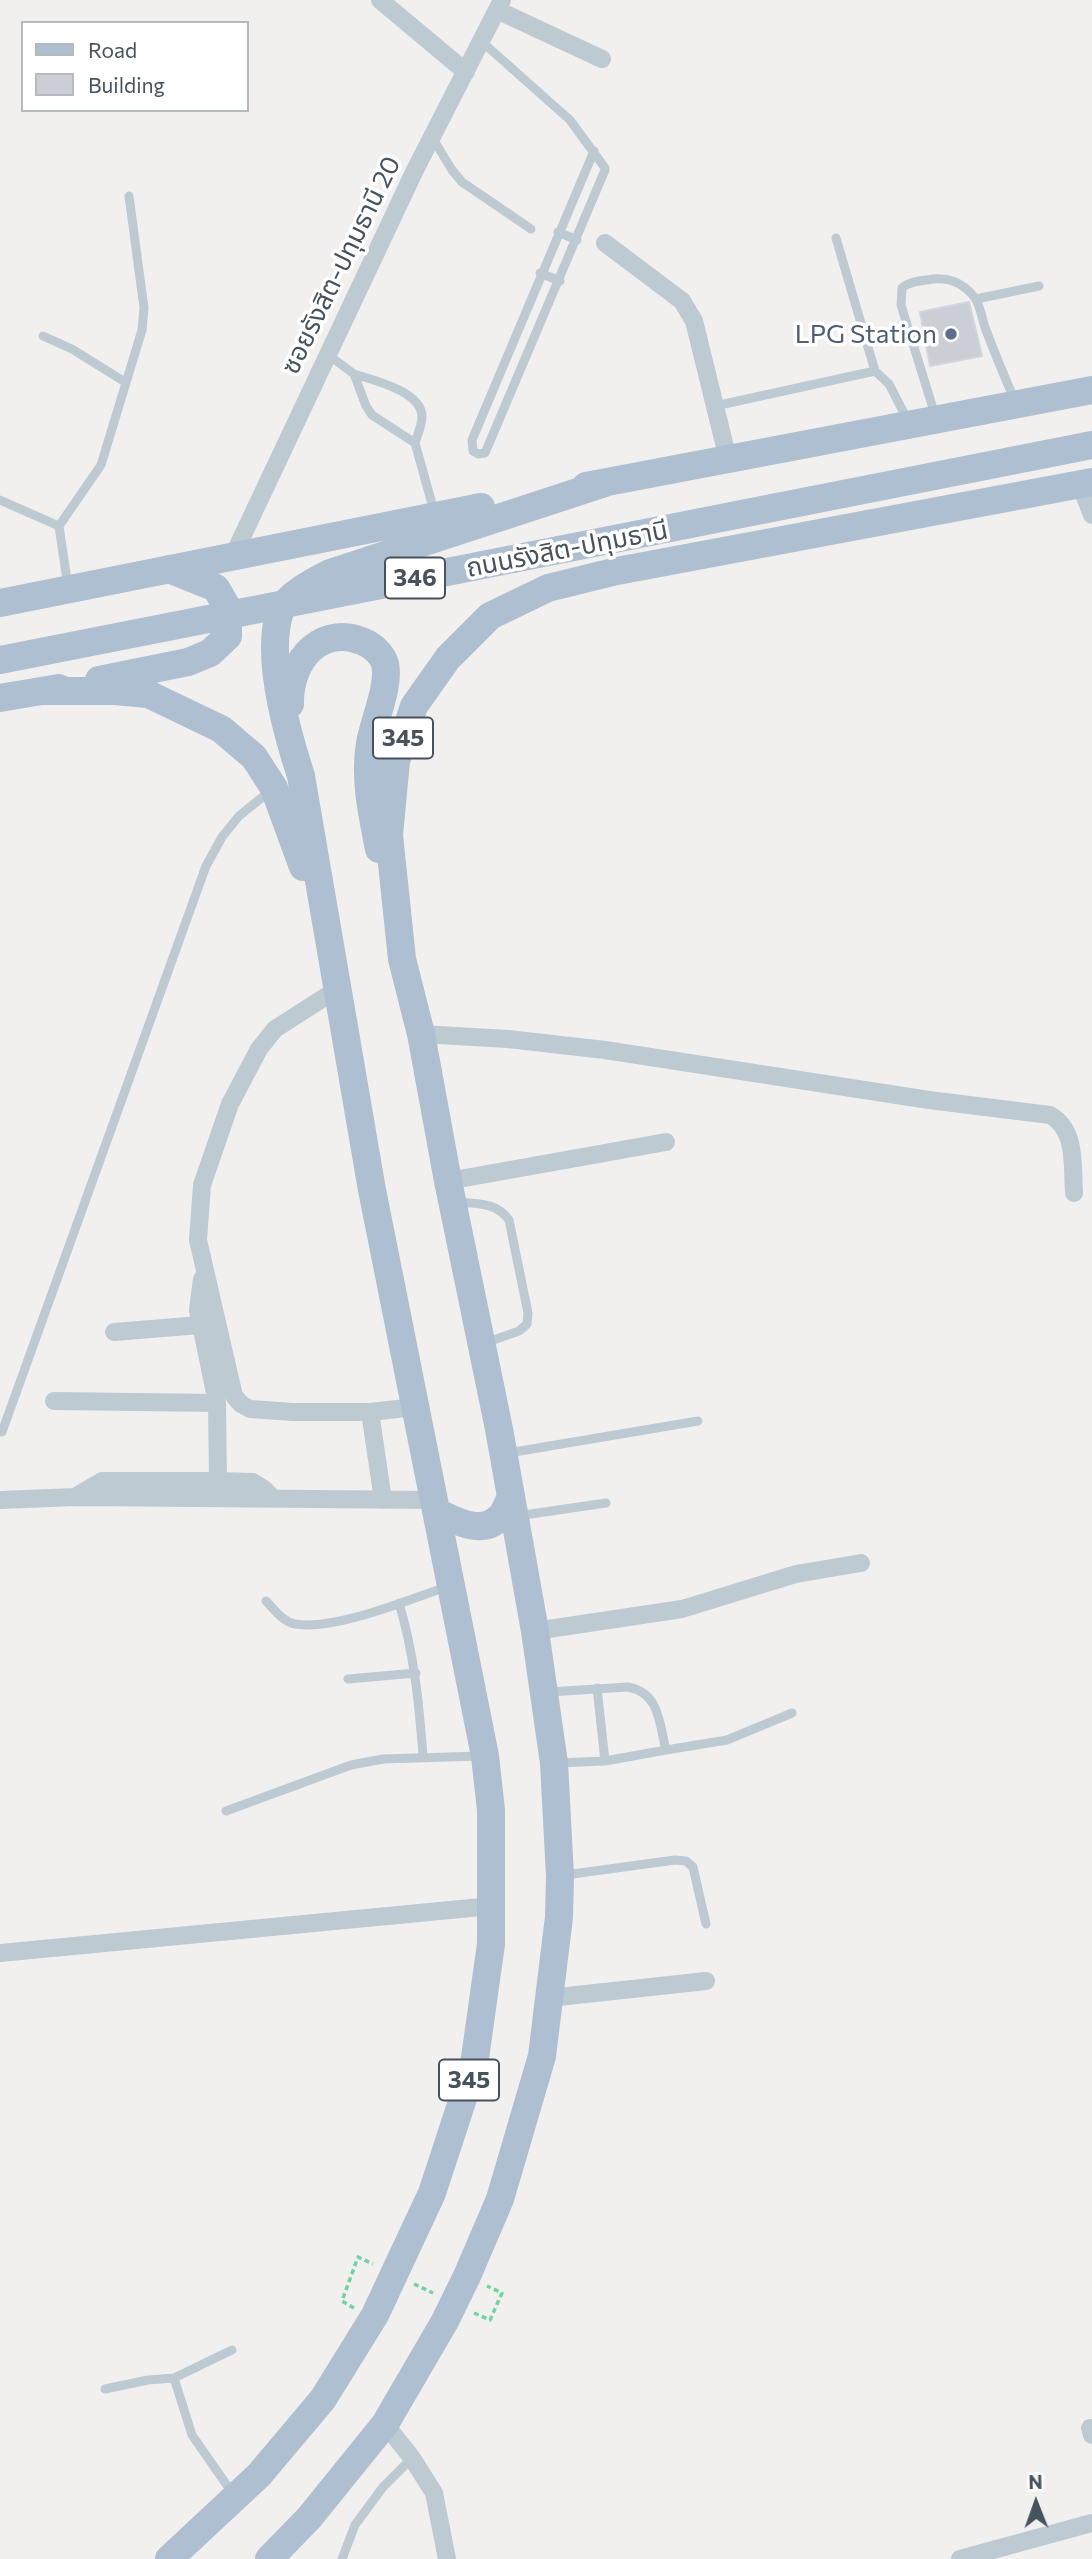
<!DOCTYPE html>
<html>
<head>
<meta charset="utf-8">
<style>
	body { margin:0 }
	#map { position:relative; width:1092px; height:2559px; overflow:hidden; background:#f2efef; font-family:Commissioner,sans-serif }
	canvas { display:block }
	.legend { position:absolute; left:21px; top:21px; width:228px; height:91px; box-sizing:border-box; background:#fff; border:2px solid #b5babf; margin:0; padding:9px 12px; list-style:none; font-size:21px; color:#46535e }
	.legend li { display:flex; align-items:center; gap:14px; height:35px }
	.legend b { width:35px; border:2px solid #b5babf }
	.north { position:absolute; left:1001px; top:2468px; width:70px; height:70px; -webkit-text-stroke:5px #fff; paint-order:stroke; rotate:359deg; font-size:19px; font-weight:700; line-height:28px; text-align:center; color:#46535e }
	.north::after { content:''; display:block; margin:auto; width:24px; height:32px; background:#46535e; clip-path:polygon(50% 0,100% 100%,50% 72%,0 100%) }
</style>
</head>
<body>
<div id="map">
<canvas width="1092" height="2559"></canvas>
<ul class="legend">
<li><b style="height:9px;background:#adbfd0"></b>Road</li>
<li><b style="height:19px;background:#cbced4"></b>Building</li>
</ul>
<div class="north">N</div>
</div>
<script>
const g = document.querySelector('canvas').getContext('2d');
g.lineJoin = 'round';
function paint(path, color) { g.fillStyle = color; g.fill(path, 'evenodd'); }
function trace(path, color, width, dash) { g.strokeStyle = color; g.lineWidth = width; g.lineCap = dash ? 'butt' : 'round'; g.setLineDash(dash || []); g.stroke(path); }
function write(font, color, halo, rows, align = 'center') {
  g.font = font + ' Commissioner,"Noto Sans Thai",sans-serif'; g.lineWidth = 7; g.setLineDash([]); g.textBaseline = 'middle'; g.strokeStyle = halo; g.fillStyle = color; for (const [text, x, y, turn = 0] of rows) {
    g.save(); g.translate(x, y); g.rotate((+turn || 0) * Math.PI / 180); g.textAlign = isNaN(turn) ? turn : align; if (halo) g.strokeText(text, 0, 0); g.fillText(text, 0, 0); g.restore();
  }
}
const building = new Path2D(`
	M969,302L982,356L930,366L920,312Z`);
paint(building, '#cbced4');
trace(building, '#d2d5db', 2);
trace(new Path2D(`
	M414,2284L433,2293
	M354,2308L342,2301L358,2257L373,2264
	M474,2313L490,2320L502,2293L487,2286`), '#70d3a0', 3.5, [5, 3.5]);
trace(new Path2D(`
	M481,41L570,120L605,168V170L488,446L485,453L478,454L473,451L472,440L594,151
	M432,137L452,170L462,182L531,229
	M558,232L577,240
	M836,238L875,371
	M540,273L560,281
	M976,299L1039,286
	M43,336L72,349L125,382
	M327,354L354,374L366,406L372,415L415,443L434,511
	M354,374C373,380 421,391 422,416C422,425 418,434 415,443
	M715,406L875,371L889,384L908,421
	M935,415L901,305L902,288C909,282 918,281 927,280C946,276 963,282 975,298C981,307 982,320 986,330C995,354 1005,378 1015,401
	M0,500L59,526
	M68,587L59,526L101,465L142,330L144,308L129,196
	M458,1202C478,1204 496,1202 509,1220L528,1313L527,1324L519,1331L485,1343
	M2,1432L206,866L222,837L239,816L270,791
	M508,1453L698,1421
	M517,1516L606,1503
	M266,1601C274,1609 283,1622 295,1624C334,1631 408,1600 446,1587
	M399,1603C414,1653 419,1703 423,1756
	M348,1679L416,1673
	M597,1688L605,1761
	M549,1692L628,1687C660,1693 659,1723 666,1750L605,1761L558,1763
	M666,1750L727,1740L792,1713
	M226,1811L351,1765L383,1759L480,1756
	M565,1875L675,1860L686,1861L693,1867L706,1924
	M174,2378L192,2435L233,2494
	M105,2389L148,2380L174,2378L232,2350
	M342,2559L355,2525L383,2487L412,2458`), '#becad2', 9);
trace(new Path2D(`
	M380,0L466,72
	M497,10L602,59
	M605,243L682,301L694,321L728,459
	M1080,484L1092,515
	M233,556L415,170L502,0
	M336,990L275,1029L259,1049L230,1104L202,1185L198,1240L234,1396L241,1404L250,1409L293,1412H370L415,1407
	M421,1034L508,1039L605,1050L929,1100L1050,1115C1077,1130 1072,1165 1074,1193
	M448,1181L666,1142
	M202,1279L198,1310L217,1403L218,1481
	M114,1332L200,1325
	M54,1401L217,1403
	M370,1412L383,1500
	M75,1497L102,1481H218L253,1482L264,1489L274,1499
	M0,1500L75,1497L435,1500
	M535,1631L682,1609L796,1574L861,1563
	M0,1953L492,1906
	M549,1998L706,1981
	M385,2424L412,2458L434,2493L447,2559
	M1090,2428L1092,2435
	M960,2559L1092,2523`), '#becad2', 18);
trace(new Path2D(`
	M586,486L1092,390
	M0,603L481,507
	M0,660L1092,445
	M99,680L188,662L210,653L228,636V609L216,588L169,569
	M42,691H115L148,694L221,729L254,757L274,788L303,867
	M0,698L59,688
	M290,704C289,659 323,621 368,644C375,648 383,656 385,664C390,686 374,720 370,743C364,778 372,814 379,849
	M437,1512C456,1521 482,1536 500,1517C505,1512 508,1503 511,1496
	M169,2559L259,2475L323,2399L375,2315L432,2193L474,2065L491,1944V1810L485,1756L372,1190L301,776C287,733 265,655 280,612C287,595 314,581 330,573L605,483
	M269,2559L309,2518L385,2424L445,2321L467,2276L500,2199L542,2056L559,1917L560,1876L554,1763L535,1631L499,1429L448,1181L421,1034L402,959L389,835L396,761L414,706L448,658L490,616L548,588L617,571L1092,482`), '#adbfd0', 28);
for (const [x, y, r, color] of [
	[951,334,7,"#5c6f8a"]
]) { const dot = new Path2D(); dot.arc(x, y, r, 0, 2 * Math.PI); g.fillStyle = color; g.fill(dot); trace(dot, '#fff', 2.5); }
for (const [x, y, w] of [
	[415,578,60],
	[403,738,60],
	[469,2080,60]
]) { const box = new Path2D(); box.roundRect(x - w / 2, y - 20.5, w, 41, 5); g.fillStyle = '#fff'; g.fill(box); trace(box, '#46535e', 2); }
write('bold 24px', '#46535e', null, [
	["346",415,578],
	["345",403,738],
	["345",469,2080]
]);
write('26px', '#46535e', '#fff', [
	["ซอยรังสิต-ปทุมธานี 20",341,265,-64],
	["ถนนรังสิต-ปทุมธานี",567,549,-11]
]);
write('26px', '#4e5e75', '#fff', [
	["LPG Station",937,334]
], 'right');
</script>
</body>
</html>
